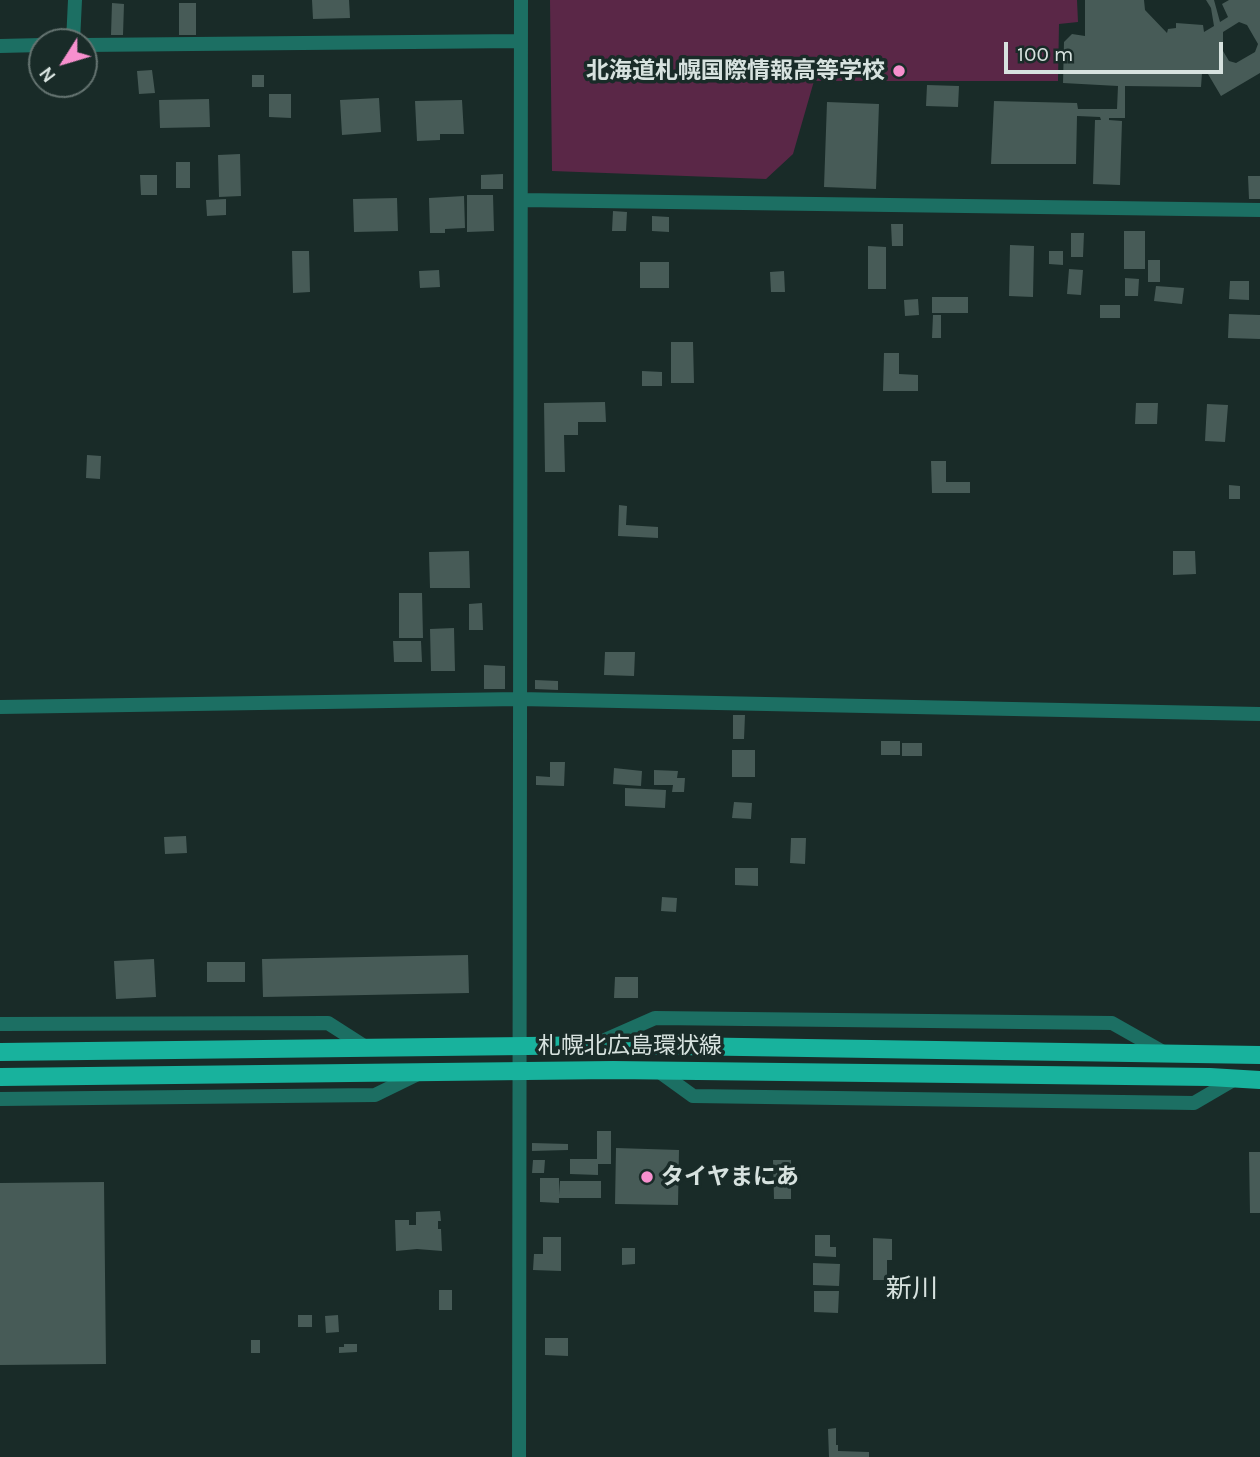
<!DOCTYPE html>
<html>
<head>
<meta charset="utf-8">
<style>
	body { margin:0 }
	#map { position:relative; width:1260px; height:1457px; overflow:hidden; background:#192b28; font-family:Karla,sans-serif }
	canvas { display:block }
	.north { position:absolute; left:28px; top:28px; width:70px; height:70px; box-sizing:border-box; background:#192b28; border:2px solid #657471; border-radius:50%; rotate:233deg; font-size:19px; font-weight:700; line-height:28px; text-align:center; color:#d7e2df }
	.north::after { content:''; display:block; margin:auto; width:24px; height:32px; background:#f790ce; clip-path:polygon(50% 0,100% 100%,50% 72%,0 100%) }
	.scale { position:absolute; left:1004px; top:42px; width:219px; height:32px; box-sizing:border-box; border:4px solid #d7e2df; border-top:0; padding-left:9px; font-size:21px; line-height:24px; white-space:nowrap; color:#d7e2df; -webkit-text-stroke:5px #192b28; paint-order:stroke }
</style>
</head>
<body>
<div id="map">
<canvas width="1260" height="1457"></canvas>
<div class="north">N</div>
<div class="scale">100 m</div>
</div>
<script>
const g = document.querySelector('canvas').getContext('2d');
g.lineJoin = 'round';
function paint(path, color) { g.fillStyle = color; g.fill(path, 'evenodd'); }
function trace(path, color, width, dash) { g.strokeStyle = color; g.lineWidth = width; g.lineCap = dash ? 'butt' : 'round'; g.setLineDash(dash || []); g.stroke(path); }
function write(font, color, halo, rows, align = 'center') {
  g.font = font + ' Karla,"Noto Sans JP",sans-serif'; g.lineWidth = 7; g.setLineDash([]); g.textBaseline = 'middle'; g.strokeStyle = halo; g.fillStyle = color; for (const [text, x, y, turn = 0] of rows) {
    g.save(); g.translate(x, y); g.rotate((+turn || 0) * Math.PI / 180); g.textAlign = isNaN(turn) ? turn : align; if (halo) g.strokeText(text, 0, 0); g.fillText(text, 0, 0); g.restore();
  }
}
paint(new Path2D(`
	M550,0H1077L1078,22L1059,24L1058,81H814L793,154L766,179L552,171Z`), '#5a2747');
paint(new Path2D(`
	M312,0H349L350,18L313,19Z
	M1085,0H1144L1145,10L1167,33L1168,29L1176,28V23L1203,25L1204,32L1214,26L1211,8L1206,0H1214L1220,22L1228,17L1222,4L1229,0H1260V73L1221,96L1208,74L1202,73L1201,87L1125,86V118H1109V120L1122,121L1120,185L1093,184L1095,120H1101L1100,117L1077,116L1076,164H991L994,101L1077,103L1078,109H1117L1118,86L1063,83L1064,42L1072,34L1085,36ZM1239,22L1247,25L1258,44L1255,52L1236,63L1229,61L1223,51V32Z
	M112,3L124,4L123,35H111Z
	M179,3H196V35H179Z
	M152,70L155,93L139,94L137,71Z
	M252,75H264V87H252Z
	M927,85L959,86L958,107L926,106Z
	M269,94H291V118L269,117Z
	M379,98L381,132L342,135L340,100Z
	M209,99L210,127L160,128L159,100Z
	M462,100L464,134H440V140L417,141L415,101Z
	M827,102L879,104L876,189L824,187Z
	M240,154L241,196L219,197L218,155Z
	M176,162H190V188H176Z
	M503,174V189H481V175Z
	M140,175H157V195H141Z
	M1248,176H1260V199H1249Z
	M467,195H493L494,231L467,232Z
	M464,196L465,228L445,229V233H430L429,198Z
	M397,198L398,231L354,232L353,199Z
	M226,199V215L207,216L206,200Z
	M613,211L627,212L626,231H612Z
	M652,216L669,217V232L652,231Z
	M891,224H903V246H892Z
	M1124,231H1145V269H1124Z
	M1071,233H1084L1083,257H1071Z
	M1010,245L1034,246L1033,297L1009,296Z
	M868,246L886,247V289H868Z
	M292,251H309L310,292L293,293Z
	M1049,251H1063V265L1049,264Z
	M1148,260H1160V282H1148Z
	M640,262H669V288H640Z
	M1069,269L1083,270L1081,295L1067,294Z
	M439,270L440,287L420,288L419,271Z
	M784,271L785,292H771L770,272Z
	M1125,278L1139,279L1138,296H1125Z
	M1230,281H1249V300L1229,299Z
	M1156,286L1184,288L1182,304L1154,301Z
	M932,297H968V313H932Z
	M918,299L919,315L905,316L904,300Z
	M1100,305H1120V318H1100Z
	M1229,314L1260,315V339L1228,338Z
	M933,315H941V338H932Z
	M671,342H693L694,383H671Z
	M884,353H899V374L918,375V391H883Z
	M642,371L662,372V386H642Z
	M605,402L606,422H578V435H564L565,472H545L544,403Z
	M1136,403H1158L1157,424H1135Z
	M1207,404L1228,405L1225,442L1205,441Z
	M87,455L101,456L100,479L86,478Z
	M931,461H946V482H970V493H932Z
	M1229,485L1240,486V499H1229Z
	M619,505L627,506L626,525L658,527V538L618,536Z
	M469,551L470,588H430L429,552Z
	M1173,551H1195L1196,574L1173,575Z
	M399,593H422L423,638H399Z
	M482,603L483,630H469V604Z
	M454,628L455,671H431L430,629Z
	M393,641H421L422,662H394Z
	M605,652H635L634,676L604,675Z
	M484,665L505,666V689H484Z
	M535,680L558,681V690L535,689Z
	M733,715H745L744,739H733Z
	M881,741H900V755H881Z
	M902,743H922V756H902Z
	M732,750H755V777H732Z
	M550,762H565L564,786L536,785V776L550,777Z
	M614,768L642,771L641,786L613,784Z
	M654,770L678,771L677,778H685L684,792H672L673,785H654Z
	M625,788L666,790L665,808L625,806Z
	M734,802L752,803L751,819L732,818Z
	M186,836L187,853L165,854L164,837Z
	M791,838H806L805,864L790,863Z
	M735,868H758V886L735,885Z
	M662,897L677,898L676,912L661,911Z
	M468,955L469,993L263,997L262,959Z
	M154,959L156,997L116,999L114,961Z
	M207,962H245V982H207Z
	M615,977H638V998H614Z
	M597,1131H611V1164H598V1175L570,1174V1159H597Z
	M532,1143L568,1144V1150L532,1151Z
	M616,1148L679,1150L678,1205L615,1204Z
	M1249,1152H1260V1213H1250Z
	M533,1160H545L544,1173H532Z
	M773,1160H791V1199H774Z
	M540,1178H559V1195L560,1181H601V1198H559V1203L540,1202Z
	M104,1182L106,1364L0,1365V1183Z
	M440,1211L441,1221H438V1229H441L442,1251L417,1249L396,1251L395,1220H409V1225H416V1212Z
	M815,1235H830V1247H836V1257L815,1256Z
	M543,1237H561V1271L533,1270L534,1254H543Z
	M873,1238L892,1239V1260H887V1280H873Z
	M622,1248H635V1264L622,1265Z
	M813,1263L840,1264L839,1286L813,1285Z
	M439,1290H452V1310H439Z
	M814,1291H839L838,1313L814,1312Z
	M298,1315H312V1327H298Z
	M338,1315L339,1332L326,1333L325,1316Z
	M545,1338H568V1356L545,1355Z
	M251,1340H260V1353H251Z
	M344,1344H357V1352L339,1353V1347H344Z
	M836,1428V1445H838V1451L869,1452V1457H829L828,1429Z`), '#475b57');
trace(new Path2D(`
	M73,42L75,0
	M84,45L521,41
	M0,46L42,45
	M521,200L1260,210
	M0,707L519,699L1260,714
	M0,1024L328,1023L367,1048
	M596,1044L655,1018L1112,1023L1165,1053
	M657,1070L693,1096L1194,1103L1235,1079
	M0,1099L375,1095L420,1073
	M519,1457L521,0`), '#1c6f63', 14);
trace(new Path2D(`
	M0,1052L613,1045L1260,1055
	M0,1077L613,1070L1210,1077L1260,1080`), '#18b29d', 18);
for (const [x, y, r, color] of [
	[899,71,7,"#f790ce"],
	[647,1177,7,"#f790ce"]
]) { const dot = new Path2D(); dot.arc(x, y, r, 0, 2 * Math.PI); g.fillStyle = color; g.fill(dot); trace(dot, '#192b28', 2.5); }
write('bold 23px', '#d7e2df', '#192b28', [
	["北海道札幌国際情報高等学校",885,71],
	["タイヤまにあ",661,1177,"left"]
], 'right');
write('23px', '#d7e2df', '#192b28', [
	["札幌北広島環状線",630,1046]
]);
write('26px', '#d7e2df', '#192b28', [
	["新川",912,1290]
]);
</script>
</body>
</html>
